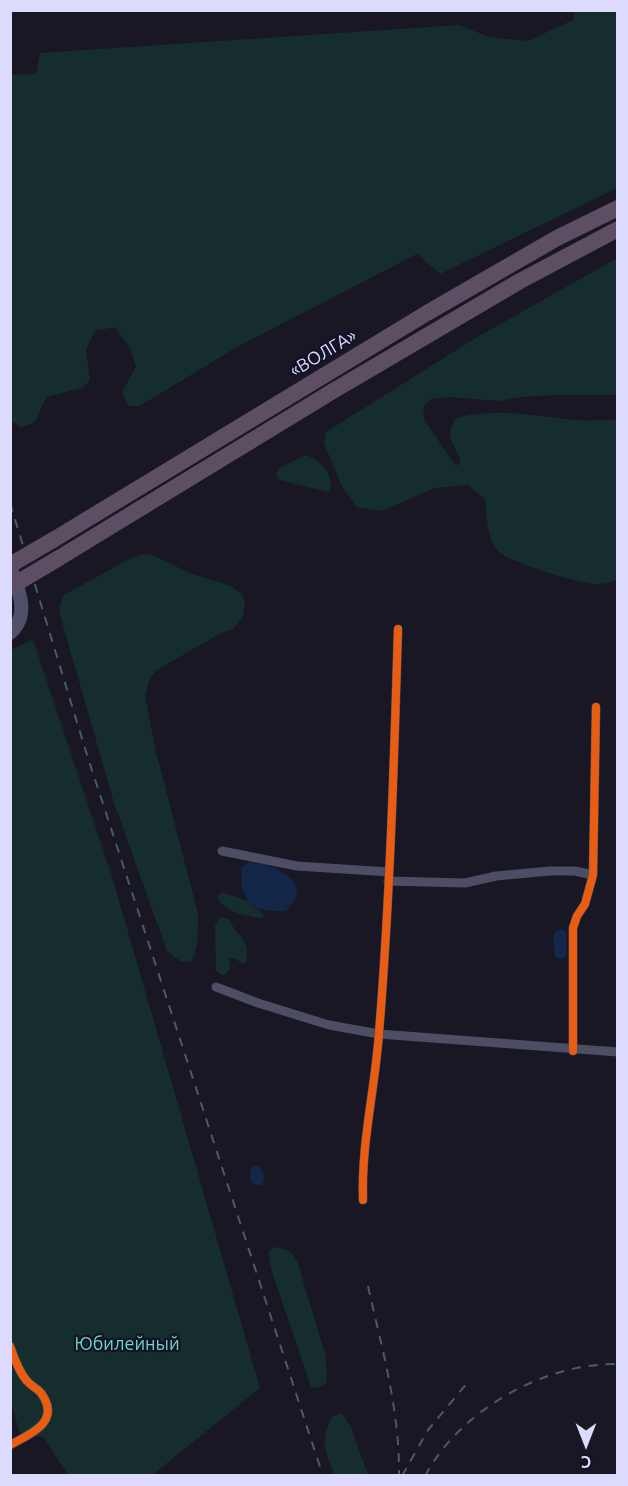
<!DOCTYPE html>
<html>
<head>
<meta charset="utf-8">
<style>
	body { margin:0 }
	#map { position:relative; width:628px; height:1486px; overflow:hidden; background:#181723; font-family:Ubuntu,sans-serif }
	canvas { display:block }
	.frame { position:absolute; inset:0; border:12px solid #dddbfd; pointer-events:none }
	.north { position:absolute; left:556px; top:1414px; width:60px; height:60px; -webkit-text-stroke:4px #141228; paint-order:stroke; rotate:180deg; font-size:16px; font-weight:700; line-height:24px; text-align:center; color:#dddbfd }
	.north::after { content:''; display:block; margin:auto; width:21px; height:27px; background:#dddbfd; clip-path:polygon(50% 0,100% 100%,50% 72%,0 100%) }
</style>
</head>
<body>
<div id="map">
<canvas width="628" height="1486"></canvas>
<div class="frame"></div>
<div class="north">С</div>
</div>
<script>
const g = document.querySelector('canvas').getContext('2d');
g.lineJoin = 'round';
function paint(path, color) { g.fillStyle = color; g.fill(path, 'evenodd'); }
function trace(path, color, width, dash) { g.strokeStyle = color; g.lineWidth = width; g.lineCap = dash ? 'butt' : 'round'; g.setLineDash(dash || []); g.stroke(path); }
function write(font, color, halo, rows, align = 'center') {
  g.font = font + ' Ubuntu,sans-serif'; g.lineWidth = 4.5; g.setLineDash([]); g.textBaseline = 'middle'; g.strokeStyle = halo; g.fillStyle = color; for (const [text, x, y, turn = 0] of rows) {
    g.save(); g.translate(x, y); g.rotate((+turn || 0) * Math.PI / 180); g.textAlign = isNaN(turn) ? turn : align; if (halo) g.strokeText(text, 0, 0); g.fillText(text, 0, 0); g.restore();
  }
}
paint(new Path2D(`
	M575,11H617V188L440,274L417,254L237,347L140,406H128L122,392L136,367L130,348L115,327L95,331L86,350L90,380L83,388L46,397L35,422L21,428L11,420V75L36,74L40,53L459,25L489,37L528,41L573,20Z
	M617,258V395H554L521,397L500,401L449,397L431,399L423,408L425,421L456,466L461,462C455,443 443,438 456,418C498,407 533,416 576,420C589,421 604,420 617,420V580C612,581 605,584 599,584C583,585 511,563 499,552C486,539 487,515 485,499L468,485L435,488L382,511L357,507L343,489L324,443L326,432L474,339Z
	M306,455C320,460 333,473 331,489L328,492L279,480L276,474L279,468Z
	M144,554L155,556L192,574L231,586L241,593L245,603L243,617L233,629L219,634L157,670L150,678L145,696L156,752L198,913C198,931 199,946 191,962L180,961L167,951L114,803L60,615V605L64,595L131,558Z
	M30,640L34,642L111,873L260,1388L152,1475H68L43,1437L21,1436L11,1405L10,651Z
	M222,892L248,901C253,908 260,908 264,916L261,918C246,916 224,912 217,897Z
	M221,917L229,919C239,940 251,938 246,964L241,963L235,958H229L230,968L224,976L216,971L215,925Z
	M273,1247C287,1249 292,1250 298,1264L326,1357L327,1382L318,1388L311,1387L271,1269L268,1253Z
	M342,1413L351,1427L368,1475H334C326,1450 319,1442 332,1417Z`), '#152d2d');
paint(new Path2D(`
	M249,862C275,865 317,881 286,911C253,913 240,903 241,868Z
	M562,929L566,932L567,953L565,957L561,959L555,957L553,937L556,931Z
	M258,1166L263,1171L264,1180L261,1185C250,1186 248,1175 252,1167Z`), '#132848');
trace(new Path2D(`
	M222,851L297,866L389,872
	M388,881L465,883L496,876L550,871H575L593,875
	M216,987L258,1003L329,1025L379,1034L618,1052
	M573,1051V928L577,916L585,904L593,875L596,707
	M363,1200C361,1144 375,1089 379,1033C390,898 394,763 398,629
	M10,1346C14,1358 19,1372 27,1381C31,1386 37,1388 41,1393C62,1422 30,1434 10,1445`), '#4d4d63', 9);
trace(new Path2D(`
	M10,566C18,588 31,615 10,633`), '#505069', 14);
trace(new Path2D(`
	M53,540L427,313L557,238L618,208
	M59,558L333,391L520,281L618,229`), '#5e4e64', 16);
trace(new Path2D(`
	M10,503L87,755L323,1476
	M368,1286C382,1349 400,1411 399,1476
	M402,1476L428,1430L468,1382
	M425,1476C460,1410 544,1363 618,1364`), '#465c6a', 2, [9, 8]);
trace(new Path2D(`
	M10,565L53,540
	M10,587L59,558`), '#5e4e64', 16);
trace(new Path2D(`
	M573,1051V928L577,916L585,904L593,875L596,707
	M363,1200C361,1144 375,1089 379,1033C390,898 394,763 398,629
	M10,1346C14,1358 19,1372 27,1381C31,1386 37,1388 41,1393C62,1422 30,1434 10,1445`), '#e95d12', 8);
write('18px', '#dddbfd', '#141228', [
	["«ВОЛГА»",323,353,-31]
]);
write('18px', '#6adab9', '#141228', [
	["Юбилейный",127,1344]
]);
</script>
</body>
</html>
